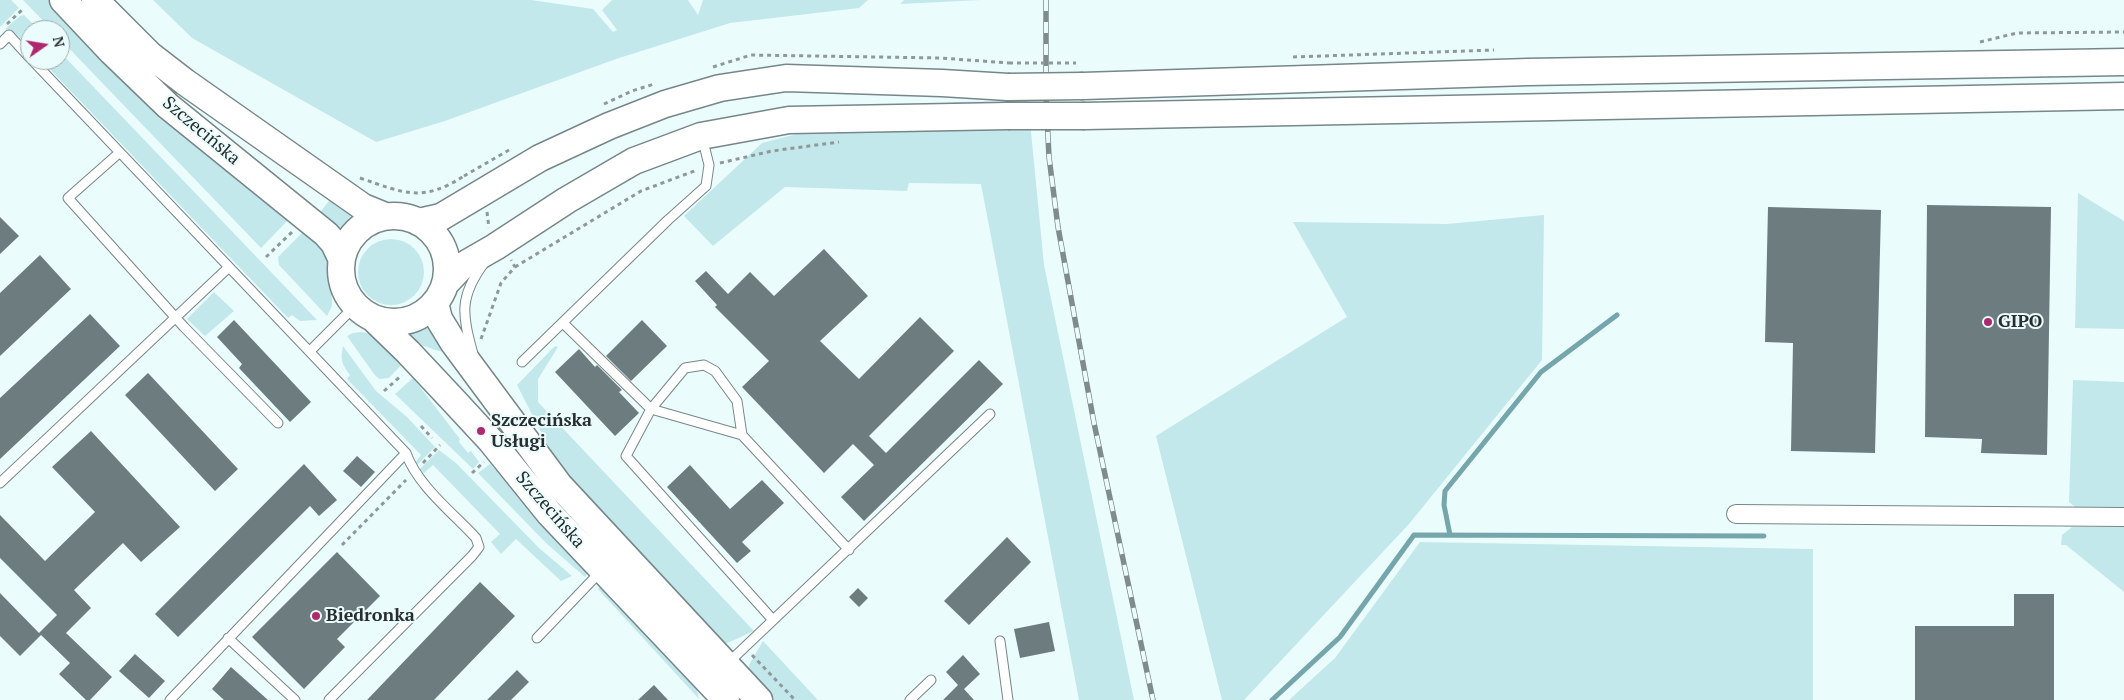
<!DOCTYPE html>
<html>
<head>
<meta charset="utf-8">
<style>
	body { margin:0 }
	#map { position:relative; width:2124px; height:700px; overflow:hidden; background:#ebfcfd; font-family:"PT Serif",serif }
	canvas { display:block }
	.north { position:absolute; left:20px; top:20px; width:50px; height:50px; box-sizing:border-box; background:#ebfcfd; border:1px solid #9daaab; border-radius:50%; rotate:77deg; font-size:14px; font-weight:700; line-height:20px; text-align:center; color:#282e2f }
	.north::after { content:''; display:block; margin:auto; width:18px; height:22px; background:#ae286d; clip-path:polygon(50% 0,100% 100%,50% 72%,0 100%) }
</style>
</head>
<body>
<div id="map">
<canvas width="2124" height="700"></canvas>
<div class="north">N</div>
</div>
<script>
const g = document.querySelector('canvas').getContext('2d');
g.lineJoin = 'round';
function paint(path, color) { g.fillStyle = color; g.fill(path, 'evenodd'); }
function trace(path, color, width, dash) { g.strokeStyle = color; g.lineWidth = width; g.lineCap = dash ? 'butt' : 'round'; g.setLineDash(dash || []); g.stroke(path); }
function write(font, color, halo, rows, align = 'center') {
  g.font = font + ' "PT Serif",serif'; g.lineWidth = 4; g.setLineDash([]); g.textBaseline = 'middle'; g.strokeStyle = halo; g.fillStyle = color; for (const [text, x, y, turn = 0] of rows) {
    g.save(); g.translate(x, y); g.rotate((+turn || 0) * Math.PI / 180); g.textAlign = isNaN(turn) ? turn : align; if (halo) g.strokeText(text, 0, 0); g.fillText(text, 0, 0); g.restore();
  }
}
paint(new Path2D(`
	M0,0H11L19,8L0,27Z
	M23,0H49L137,90L292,216L261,248L60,39V30H52Z
	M153,0H531L593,9L613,32L617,30L602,10L612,0H688L698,15L703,0H868L859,8L730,23L616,59L445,121L376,142L192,38Z
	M904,0H981L900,4Z
	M24,15L39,30H30V48L15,33L5,29L20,16Z
	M60,52L317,320L300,321L292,315L288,318L41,60H60Z
	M1028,101L1044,265L1134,700H1079L981,184L909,183L907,191L785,187L713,246L684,216L762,143L839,123L893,111L957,102Z
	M2078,193L2124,221V329L2075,328Z
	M332,197L363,219L346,233L341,234L318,215Z
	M1544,215L1542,360L1409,524L1244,700H1222L1156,436L1347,317L1293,222L1447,224Z
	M306,229L326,253L332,300V306L327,316L279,265L278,257Z
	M358 272a33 33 0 1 1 66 0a33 33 0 1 1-66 0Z
	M214,292L234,311L205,336L187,319Z
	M428,320L449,351C437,354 428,344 416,346L401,327Z
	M361,332L372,334L404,362L389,378L379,379L374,374L347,336L353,333Z
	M343,346L376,391L407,417L435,447L417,465L415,463L421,455L347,379L350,375C342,365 340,359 343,346Z
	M555,346L558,347L538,379V402L754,631L723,645L564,477L517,385Z
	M413,378L460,439L459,442L468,453L471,451L479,462L473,469L395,394Z
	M2073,380L2124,382V507H2075L2069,502Z
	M439,450L456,463L539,548L572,576L561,581L516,539L501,554L491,542L500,534L433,465L424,473L420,469Z
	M490,464L589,564V571L585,577L546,543L478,473Z
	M2072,527H2124V592L2066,545H2061L2062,535Z
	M1420,542L1813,549V700H1289L1335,658Z
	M601,586L695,681L699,699L598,589Z
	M763,641L818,700H772L749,676V665Z`), '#c2e8ec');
trace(new Path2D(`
	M1450,535L1444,505L1445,491L1541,372L1617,315
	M1272,700L1340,637L1414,535L1764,536`), '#74a6ab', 5);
paint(new Path2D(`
	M1927,205L2051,207L2047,455L1981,453L1982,439L1925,437Z
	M1768,207L1881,210L1875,453L1791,451L1793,343L1765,342Z
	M0,217L19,236L0,254Z
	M824,249L868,296L820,341L859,379L920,317L954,351L869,436L886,453L979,360L1003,384L864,521L841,497L874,465L853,444L824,473L742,387L769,361L715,307L717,305L695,281L706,271L728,294L750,272L774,296Z
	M40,255L71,289L0,356V293Z
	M90,314L120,346L0,459V398Z
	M234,320L311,402L290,422L239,368L242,364L217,337Z
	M642,320L667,346L631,381L606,356Z
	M579,349L595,367L597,365L622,390L619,392L639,413L615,436L555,372Z
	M148,373L238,469L215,491L125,395Z
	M91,431L180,527L141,562L123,543L74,590L91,608L66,633L112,677L90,700H86L59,674L70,663L41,635L20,656L0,636V593L39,633L57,615L0,558V515L45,561L95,512L52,467Z
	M357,456L375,472L361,487L343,471Z
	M304,464L337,500L319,516L310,506L178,637L155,614Z
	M690,465L730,509L762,480L784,503L742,542L751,551L737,563L667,487Z
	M1007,537L1031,562L969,625L944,601Z
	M337,552L380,596L337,639L345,647L304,689L252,637Z
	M480,582L515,616L434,700H367Z
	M858,588L868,598L859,607L849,597Z
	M2014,594H2054V700H1915V626H2014Z
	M1049,622L1055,651L1020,658L1014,629Z
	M135,654L165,681L149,698L119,671Z
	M963,655L980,674L964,689L974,700H943L958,685L946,672Z
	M231,667L268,700H224L212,689Z
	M517,670L529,682L511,700H487Z
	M654,685L668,700H638Z`), '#6d7c7e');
const service = new Path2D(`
	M0,44L9,35L30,58
	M32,60L406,453C417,485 453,513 476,538L479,547L472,556L329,700
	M119,153L68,198L184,327L278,423
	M563,323L651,409L626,456L773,620
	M310,351L355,306
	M473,354C462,314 459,297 484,263
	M522,362L668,220L706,186L709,165L702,137
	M742,435L737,401L715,371L704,365L685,368L651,409L742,435L849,550
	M0,483L229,267
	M228,638L295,700
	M537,638L601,571
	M1000,641L1008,700
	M728,663L990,414
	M170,700L406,453
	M910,700L931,680`);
const minor = new Path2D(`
	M1736,514L2124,517`);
const secondary = new Path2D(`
	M63,0L112,52L168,106L326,234L334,243L341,258
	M95,0L150,55L185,82L363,207L385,216
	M1083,86L1528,72L2124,62
	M1085,116L2124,96
	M341 269a53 53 0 1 1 106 0a53 53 0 1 1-106 0Z
	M419,222L441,217L540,158L609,126L665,104L720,88L786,78L942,83L1008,87
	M445,284L462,266L495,247L567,200L634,161L701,136L789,120L1008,116
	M435,303L439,319L453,342L559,485L759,700
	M374,319L408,352L454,401L491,441L549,513L726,700`);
trace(service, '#778688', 11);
trace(minor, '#778688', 20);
trace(secondary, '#778688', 29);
trace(new Path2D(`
	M7,24L24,8
	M1980,42L2017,33L2124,32
	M1293,57L1494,50
	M713,67L751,55L940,58L1009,63
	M604,104L632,91L654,84
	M720,163L772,151L839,142
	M464,176L509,150
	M360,178C404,193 422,203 464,176L465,177
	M487,212L489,228
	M266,257L292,232
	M515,267L641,191L697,170
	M481,339L501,283L515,267L511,260
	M384,391L402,375
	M421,426L432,438
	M423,463L440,445
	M472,473L484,462
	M342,545L406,480
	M752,655L795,700`), '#8d999a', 3, [4, 4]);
trace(service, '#fff', 9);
trace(minor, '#fff', 18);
trace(secondary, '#fff', 26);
const rail = new Path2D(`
	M1046,0V95L1049,157L1058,227L1094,423L1153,700`);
trace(rail, '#808b8c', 5.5);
trace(rail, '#ebfcfd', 4, [11]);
const secondaryBridge = new Path2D(`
	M1008,87L1083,86
	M1008,116H1085`);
trace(secondaryBridge, '#778688', 29, []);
trace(new Path2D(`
	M1009,63H1076`), '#8d999a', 3, [4, 4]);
trace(secondaryBridge, '#fff', 26);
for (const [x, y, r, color] of [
	[1988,322,5,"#ae286d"],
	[481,431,5,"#ae286d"],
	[316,616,5,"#ae286d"]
]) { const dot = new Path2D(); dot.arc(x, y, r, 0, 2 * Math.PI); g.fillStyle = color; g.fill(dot); trace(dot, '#ebfcfd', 2); }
write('18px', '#282e2f', '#ebfcfd', [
	["Szczecińska",201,131,40],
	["Szczecińska",550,510,49]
]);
write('bold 18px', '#282e2f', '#ebfcfd', [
	["GIPO",1998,322],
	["Szczecińska",491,421],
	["Usługi",491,442],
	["Biedronka",326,616]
], 'left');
</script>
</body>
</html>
